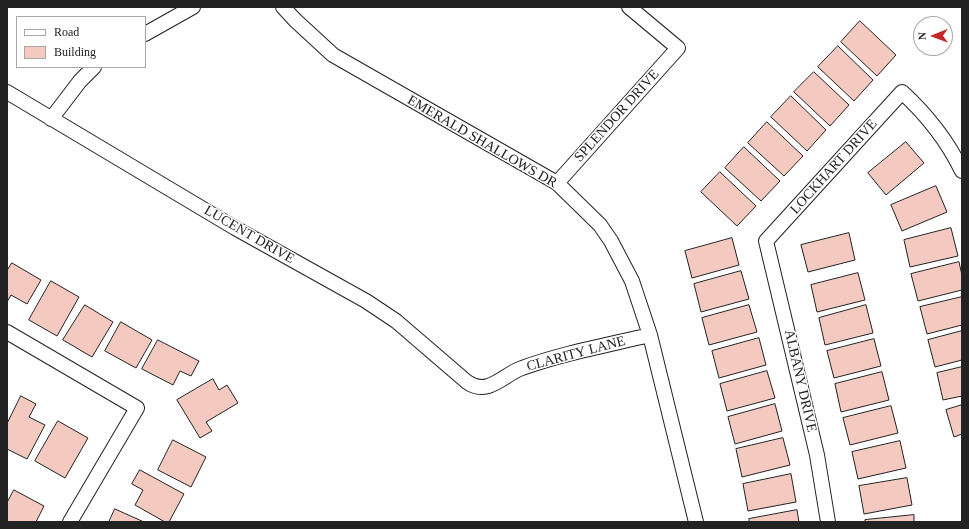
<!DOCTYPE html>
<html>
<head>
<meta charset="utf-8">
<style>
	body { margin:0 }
	#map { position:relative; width:969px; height:529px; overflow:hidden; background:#fff; font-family:"Times New Roman",serif }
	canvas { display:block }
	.frame { position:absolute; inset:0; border:8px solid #222; pointer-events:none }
	.legend { position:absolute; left:16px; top:16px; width:130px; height:52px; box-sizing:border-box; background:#fff; border:1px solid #a7a7a7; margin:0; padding:5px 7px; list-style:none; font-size:12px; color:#222 }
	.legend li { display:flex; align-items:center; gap:8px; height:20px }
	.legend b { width:20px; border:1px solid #a7a7a7 }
	.north { position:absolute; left:913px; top:16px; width:40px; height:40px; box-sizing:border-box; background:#fff; border:1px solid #a7a7a7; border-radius:50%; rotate:269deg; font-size:11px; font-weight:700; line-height:16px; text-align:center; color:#222 }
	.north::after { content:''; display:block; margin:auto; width:14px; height:18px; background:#c62828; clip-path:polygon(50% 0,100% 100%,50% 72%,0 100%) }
</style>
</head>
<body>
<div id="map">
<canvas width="969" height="529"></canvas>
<div class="frame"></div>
<ul class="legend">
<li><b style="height:5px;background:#fff"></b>Road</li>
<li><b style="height:11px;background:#f3c9c0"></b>Building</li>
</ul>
<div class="north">N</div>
</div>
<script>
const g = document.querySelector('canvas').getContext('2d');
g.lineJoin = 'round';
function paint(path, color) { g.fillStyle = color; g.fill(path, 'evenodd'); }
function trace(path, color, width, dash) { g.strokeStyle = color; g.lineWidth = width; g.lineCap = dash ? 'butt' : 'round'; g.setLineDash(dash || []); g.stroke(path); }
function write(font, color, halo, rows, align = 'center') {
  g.font = font + ' "Times New Roman",serif'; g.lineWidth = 3; g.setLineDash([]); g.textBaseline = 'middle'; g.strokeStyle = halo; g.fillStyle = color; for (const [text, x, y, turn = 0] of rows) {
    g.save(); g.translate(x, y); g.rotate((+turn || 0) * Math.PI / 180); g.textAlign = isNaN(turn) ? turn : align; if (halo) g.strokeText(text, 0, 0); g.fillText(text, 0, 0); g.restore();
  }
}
const building = new Path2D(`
	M860,21L896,55L877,76L841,42Z
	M838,46L873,80L854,101L818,67Z
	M814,72L849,105L830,126L794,92Z
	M791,96L826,130L807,151L771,117Z
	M767,122L803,156L784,176L748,143Z
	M906,142L924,163L886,195L868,173Z
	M744,147L780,181L761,201L725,168Z
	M720,172L756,206L737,226L701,192Z
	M936,186L947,212L902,231L891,205Z
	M951,228L958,256L910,267L904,240Z
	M849,233L855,260L808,272L801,245Z
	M732,238L739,265L692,278L685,251Z
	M959,262L962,275V290L918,301L911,274Z
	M12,263L41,280L27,304L11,295L7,302V271Z
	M741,271L749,299L701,312L694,284Z
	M858,273L865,300L817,312L811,285Z
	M51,281L79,297L57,336L29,320Z
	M962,297V325L927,334L920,307Z
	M85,305L113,322L92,357L63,340Z
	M749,305L757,332L709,345L702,318Z
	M866,305L873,333L825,345L819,318Z
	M121,322L152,340L136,368L105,351Z
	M962,331V360L935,367L928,340Z
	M759,338L766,365L719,378L712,351Z
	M874,339L881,366L834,378L827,351Z
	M158,340L199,361L191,376L180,371L173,385L142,369Z
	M962,367V396L943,400L937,373Z
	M767,371L775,398L727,411L720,384Z
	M882,372L889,400L841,412L835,384Z
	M213,379L219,390L227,385L238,403L206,422L212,431L200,438L177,400Z
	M21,396L36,404L29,417L45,425L27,459L7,449V424Z
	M775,404L782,431L735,444L728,417Z
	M962,405V434L954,437L946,410Z
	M891,406L898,433L850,445L843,418Z
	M58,421L88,438L65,478L35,461Z
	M783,438L790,465L742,477L736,449Z
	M173,440L206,457L191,487L158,470Z
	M900,441L906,468L858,479L852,452Z
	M140,470L184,494L169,522H165L135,505L143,490L132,484Z
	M791,474L796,502L748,511L743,484Z
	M907,478L912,505L864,514L859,486Z
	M14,490L44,506L36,522H7V503Z
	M115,509L144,522H109Z
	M797,510L799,522H749V519Z
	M914,515V522H865V520Z`);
paint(building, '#f3c9c0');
trace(building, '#222', 1);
const minor = new Path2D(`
	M283,7L295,20L333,55L557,183L600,225L611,241L632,281L650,335L696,522
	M145,34L193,7
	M7,92L235,228L366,301L396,321L467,382C488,397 504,374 522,368C563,353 608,345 650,335
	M51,119L80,81L94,67
	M557,183L678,48L629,7
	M7,332L137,408L70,522
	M828,522L817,455L766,241L902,92C926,114 948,142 962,171`);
trace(minor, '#222', 16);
trace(minor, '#fff', 14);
write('14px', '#222', '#fff', [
	["SPLENDOR DRIVE",617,116,-48],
	["EMERALD SHALLOWS DR",482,142,30],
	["LOCKHART DRIVE",834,167,-48],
	["LUCENT DRIVE",249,235,30],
	["CLARITY LANE",576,354,-15],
	["ALBANY DRIVE",800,381,77]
]);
</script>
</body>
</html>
